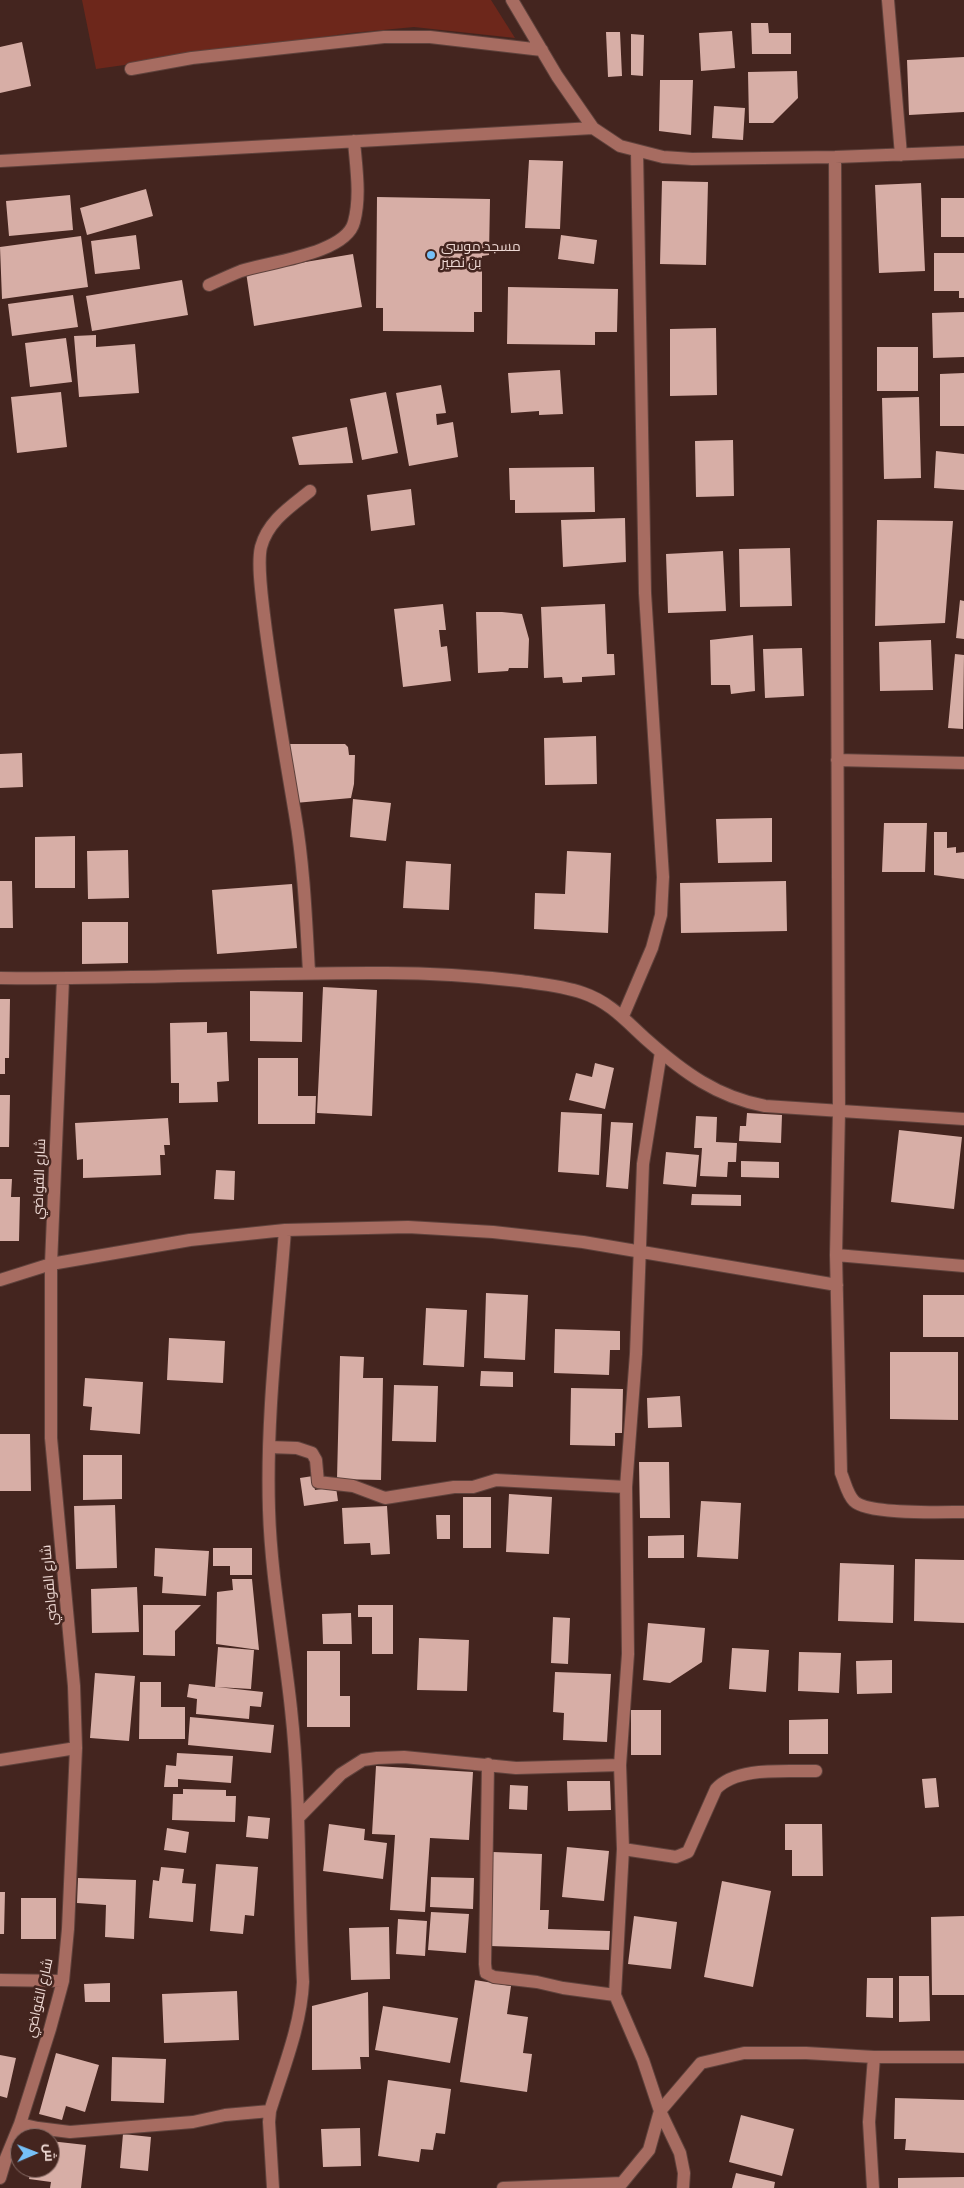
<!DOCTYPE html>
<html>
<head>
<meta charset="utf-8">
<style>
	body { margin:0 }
	#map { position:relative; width:964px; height:2188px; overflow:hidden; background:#44251f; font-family:Signika,Cairo,sans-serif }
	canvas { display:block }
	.north { position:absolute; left:10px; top:2128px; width:50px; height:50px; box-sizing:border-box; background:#44251f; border:1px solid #886d67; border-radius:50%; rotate:89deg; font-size:14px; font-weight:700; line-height:20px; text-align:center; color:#eed9d4 }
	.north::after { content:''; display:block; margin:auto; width:18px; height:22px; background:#76c0f7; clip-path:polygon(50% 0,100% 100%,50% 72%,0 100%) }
</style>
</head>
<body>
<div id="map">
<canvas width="964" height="2188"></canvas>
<div class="north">ش</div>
</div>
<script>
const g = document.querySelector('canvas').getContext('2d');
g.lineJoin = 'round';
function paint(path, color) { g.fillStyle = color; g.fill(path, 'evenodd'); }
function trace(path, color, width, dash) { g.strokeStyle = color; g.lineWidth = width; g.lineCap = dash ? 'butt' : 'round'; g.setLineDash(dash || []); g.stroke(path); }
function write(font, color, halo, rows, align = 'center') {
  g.font = font + ' Signika,Cairo,sans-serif'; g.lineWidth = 5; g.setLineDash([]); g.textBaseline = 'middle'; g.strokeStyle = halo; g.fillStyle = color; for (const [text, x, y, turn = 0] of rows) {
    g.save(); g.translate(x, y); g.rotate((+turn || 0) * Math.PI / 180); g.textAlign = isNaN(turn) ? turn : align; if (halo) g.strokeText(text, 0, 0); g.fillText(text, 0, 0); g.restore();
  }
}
paint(new Path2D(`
	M82,0H491L515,38L414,27L351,33L96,69Z`), '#6d271b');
paint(new Path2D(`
	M751,23H768L769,33H791V54H752Z
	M732,31L735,68L701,71L699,33Z
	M606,32H620L622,76L608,77Z
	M631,34L644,35L643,76L631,75Z
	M22,42L31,86L0,93V47Z
	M964,57V112L909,115L907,60Z
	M797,71L798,98L773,123H749L748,72Z
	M660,80H693L691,135L659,131Z
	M714,106L745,108L743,140L712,138Z
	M529,160L563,161L560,229L525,228Z
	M662,181L708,182L706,265L660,264Z
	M921,183L925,271L879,273L875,185Z
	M146,189L153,216L87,235L80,208Z
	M70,195L73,230L9,236L6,201Z
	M377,197L490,199L489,255L482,256V312H474V332L383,331V308H376Z
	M941,198H964V237H941Z
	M136,235L140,269L95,274L91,241Z
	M561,235L597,240L594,264L558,259Z
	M81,236L88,287L2,299L0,247Z
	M934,253H964V298H959V291H934Z
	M353,254L362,307L254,326L246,272Z
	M182,280L188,315L92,331L86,296Z
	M508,287L618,289L617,332H595V345L507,344Z
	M73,295L78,327L12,336L8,304Z
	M964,312V357L933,358L932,313Z
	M716,328L717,395L670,396V329Z
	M96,335V347L135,344L139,393L79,397L74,336Z
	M66,338L72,382L30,387L25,343Z
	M877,347H918V391H877Z
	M560,370L563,414L539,415V411L511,413L508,373Z
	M964,373V426H940V374Z
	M441,385L446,413L436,414L437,425L453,422L458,457L409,466L396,393Z
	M61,392L67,447L17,453L11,397Z
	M386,392L398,453L362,460L350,399Z
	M919,397L921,478L884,479L882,398Z
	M347,427L353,463L299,465L292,437Z
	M733,440L734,496L696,497L695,441Z
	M936,451L964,454V490L934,488Z
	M594,467L595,512L515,513V500H510L509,468Z
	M411,489L415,525L371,531L367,495Z
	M625,518L626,562L563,567L561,520Z
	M877,520L953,521L945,623L875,626Z
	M790,548L792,606L740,607L739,549Z
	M723,551L726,611L668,613L666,554Z
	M960,600L964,601V639L956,638Z
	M443,604L446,630H439L441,647L447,646L451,681L403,687L394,609Z
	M605,604L607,654H614L615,675L582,677V682L563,683L562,677L544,678L541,607Z
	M476,612H502L522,614L529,639L528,668H509L508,671L478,673Z
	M753,635L755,691L731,694L730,685H711L710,640Z
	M931,640L933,690L880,691L879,642Z
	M802,648L804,696L765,698L763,649Z
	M955,654L964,655L963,729L948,728Z
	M596,736L597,784L545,785L544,738Z
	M285,744H345L348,747L349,755H355L354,784L351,798L295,803Z
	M22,753L23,787L0,788V754Z
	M353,799L391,803L386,841L350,837Z
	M772,818V862L718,863L716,819Z
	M884,823H927L925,872H882Z
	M934,832H947V848L956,847V853L964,852V879L934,875Z
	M75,836V888H35V837Z
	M128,850L129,898L88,899L87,851Z
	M567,851L611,853L608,933L534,929L535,893L565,894Z
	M406,861L451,864L449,910L403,908Z
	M0,881H12L13,928H0Z
	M786,881L787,931L681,933L680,883Z
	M292,884L297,948L217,954L212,890Z
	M82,922H128V963L82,964Z
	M323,987L377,990L372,1116L317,1113Z
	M250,991L303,992L302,1042L250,1041Z
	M0,999H10L9,1058H5V1074H0Z
	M207,1022V1033L227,1032L229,1081L217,1082L218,1102L179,1103V1083H171L170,1023Z
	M258,1058H298V1096H316L315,1124H258Z
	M595,1063L614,1068L605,1109L569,1100L576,1073L592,1077Z
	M0,1095H10L9,1147H0Z
	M561,1112L602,1114L599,1175L558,1172Z
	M747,1113L782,1115L781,1143L739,1141L740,1126H746Z
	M696,1116L717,1117L716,1142L737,1143L736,1162H728L727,1177L700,1176L702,1148H694Z
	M168,1118L170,1145H164L165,1155H160L161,1175L83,1178V1159L77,1160L75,1123Z
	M611,1122L633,1123L628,1189L606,1187Z
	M899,1130L962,1137L954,1209L891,1202Z
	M666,1152L699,1155L696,1187L663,1184Z
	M741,1161L779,1162V1178L741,1177Z
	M216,1170L235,1171L234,1200L214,1199Z
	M0,1179H12L11,1197H20L19,1241H0Z
	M692,1194L741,1195V1206L691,1205Z
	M486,1293L528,1295L525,1360L484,1358Z
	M923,1295H964V1337H923Z
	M426,1308L467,1310L464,1367L423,1365Z
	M555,1329L620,1331V1350H610L609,1375L554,1373Z
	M169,1338L225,1341L223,1383L167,1380Z
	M890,1352H958V1420L890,1419Z
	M340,1356L364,1357L363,1378H383L381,1480L337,1479Z
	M481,1371L513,1372V1387L480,1386Z
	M85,1378L143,1382L140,1434L90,1430L92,1407L83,1406Z
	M394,1385L438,1386L436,1442L392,1441Z
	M571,1388L623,1389L622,1433H615V1446L570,1445Z
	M680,1396L682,1427L648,1428L647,1398Z
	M0,1434H30L31,1491H0Z
	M83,1455H122V1499L83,1500Z
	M639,1462H669L670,1518H640Z
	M313,1476L315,1490L336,1487L338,1501L304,1506L300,1478Z
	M509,1494L552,1497L549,1554L506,1552Z
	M463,1497H491V1548H463Z
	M701,1501L741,1503L738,1559L697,1557Z
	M115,1505L117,1568L76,1569L74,1506Z
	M387,1506L390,1554L371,1555L370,1543L344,1544L342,1508Z
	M436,1515H450V1539H437Z
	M684,1535V1558H648V1536Z
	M155,1548L209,1551L206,1596L162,1593L163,1577L154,1576Z
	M213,1548H252V1575H230V1566H213Z
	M915,1559L964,1560V1623L914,1621Z
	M840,1563L894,1565L893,1623L838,1621Z
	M232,1579H252L259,1650L216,1644L217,1592L233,1590Z
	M137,1587L139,1632L92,1633L91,1589Z
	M143,1605H201L175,1631V1656L143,1655Z
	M358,1605H393V1654H372V1617H358Z
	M351,1613L352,1644H323L322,1614Z
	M553,1617L570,1618L568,1664L551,1663Z
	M648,1623L705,1628L702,1662L670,1683L643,1680Z
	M419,1638L469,1640L467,1691L417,1690Z
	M218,1647L254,1650L251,1689L217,1687L263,1692L261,1707L250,1706L249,1719L196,1714L197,1699L187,1697L189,1684L215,1687Z
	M732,1648L769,1650L766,1692L729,1689Z
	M307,1651H340V1696H350V1727H307Z
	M799,1652L841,1653L839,1693L798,1691Z
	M892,1660V1693L857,1694L856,1661Z
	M555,1672L611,1674L607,1742L563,1740L564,1713L553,1712Z
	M95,1673L135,1676L129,1741L90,1738Z
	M140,1682H161V1707H185V1739H139Z
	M631,1710H661V1755H631Z
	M190,1717L274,1725L271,1753L188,1745Z
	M828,1719V1754H789V1720Z
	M177,1753L233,1756L231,1783L178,1779V1787H164L166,1765L176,1766Z
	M376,1766L473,1772L469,1840L430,1838L425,1912L390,1910L395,1835L372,1834Z
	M936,1778L939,1807L925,1808L922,1779Z
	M567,1781H610L611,1810L568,1811Z
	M510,1785L528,1786L527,1810L509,1809Z
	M183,1789L226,1790V1796H236L235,1822L172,1820L173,1794H183Z
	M248,1816L270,1818L268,1839L246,1837Z
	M329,1824L365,1829L364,1840L387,1843L383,1879L323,1871Z
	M785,1824H822L823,1876H792V1850H785Z
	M167,1828L189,1832L186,1853L164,1850Z
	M567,1847L609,1851L604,1901L562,1897Z
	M493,1852L542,1854L540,1910H549L548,1929L610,1931L609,1950L490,1946Z
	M216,1864L258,1867L254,1916L245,1915L243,1934L210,1931Z
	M161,1867L184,1869L182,1883L196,1884L193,1922L149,1918L153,1880L159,1881Z
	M431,1877L474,1878L473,1909L430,1907Z
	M78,1878L136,1880L134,1939L105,1937L106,1905L77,1903Z
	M722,1881L771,1891L753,1987L704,1977Z
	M0,1892H5L4,1934H0Z
	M21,1898H56V1939H21Z
	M431,1912L469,1914L466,1953L428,1950Z
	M634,1916L677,1922L671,1969L628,1964Z
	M964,1916V1995H932L931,1917Z
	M398,1919L427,1921L425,1956L396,1954Z
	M389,1927L390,1979L351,1980L349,1928Z
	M899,1976H929L930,2021L899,2022Z
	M867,1978H893V2018L866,2017Z
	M475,1980L511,1986L507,2014L528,2017L523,2053L532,2054L527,2092L460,2082Z
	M110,1983V2002H85L84,1984Z
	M237,1991L239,2040L164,2043L162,1994Z
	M368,1992L369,2057H360L361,2069L312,2070V2006Z
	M383,2006L458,2018L450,2063L375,2050Z
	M56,2053L99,2065L85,2112L66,2106L62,2120L39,2114Z
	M0,2055L16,2058L7,2098L0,2096Z
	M112,2057L166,2059L164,2103L111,2101Z
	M388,2080L451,2089L445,2134L436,2133L433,2150L421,2149L419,2162L378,2156Z
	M895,2098L964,2100V2153L905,2150L906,2139H894Z
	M741,2115L794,2129L782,2176L729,2162Z
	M360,2128L361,2166L323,2167L321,2129Z
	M123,2134L151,2137L148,2171L120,2168Z
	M50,2141L86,2145L81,2188H50L51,2182L29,2179L31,2168H50Z
	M736,2173L775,2182L774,2188H732Z
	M964,2177V2188H898V2178Z`), '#d7aea6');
const minor = new Path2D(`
	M512,0L557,76L593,128L620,146L663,157L692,159L835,157L964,152
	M888,0L901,155
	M131,69L192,58L384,37H430L542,50
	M835,157L839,1111L836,1255L841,1473C845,1482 847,1494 854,1501C868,1515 942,1512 964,1512
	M0,161L593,128
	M209,285C220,280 231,275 241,271C268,262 346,254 354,222C361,196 356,167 354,141
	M837,760L964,763
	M309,972C306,919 304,866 295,814C284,748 272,682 264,615C262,597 257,564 261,547C268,521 290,507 310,491
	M0,978C129,980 258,972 387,973C431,973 476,976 520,981C541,984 563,986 583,993C610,1002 627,1022 647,1040C683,1072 717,1097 765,1106L964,1119
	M623,1016L652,948L661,915L663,877L645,593L637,152
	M661,1052L643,1164L636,1354L626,1487L628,1654L620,1765L623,1849L615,1995L643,2060L660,2111L680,2153L684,2173L683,2188
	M836,1255L964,1266
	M0,1280L51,1264L190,1240L285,1230L408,1227L493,1232L583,1242L837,1285
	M269,1447L297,1448L312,1453L316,1460L318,1482L353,1486L385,1498L454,1487H473L496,1480L626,1487
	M0,1760L76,1748
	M488,1764L485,1964L486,1973L494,1977L537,1982L563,1988L615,1995
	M298,1818L341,1774L363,1760L377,1758L404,1757L516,1768L620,1765
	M623,1849L676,1857L688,1852L716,1789C737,1766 786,1772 816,1771
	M0,1980L63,1981
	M20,2124L38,2128L70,2132L193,2122L225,2115L270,2111
	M0,2178L6,2158L20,2124L50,2029L63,1981L68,1929L76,1748L74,1686L51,1438V1264L63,979
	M273,2188L269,2122L270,2111C283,2069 301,2026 303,1982C298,1891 301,1800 291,1709C284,1643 271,1577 269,1510C266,1417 278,1323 285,1230
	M503,2188L622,2183L649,2150L660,2111L701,2063L744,2053H806L874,2057H964
	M873,2188L869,2122L874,2057`);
trace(minor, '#5f423c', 14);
trace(minor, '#a76c61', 12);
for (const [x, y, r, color] of [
	[431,255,5,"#76c0f7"]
]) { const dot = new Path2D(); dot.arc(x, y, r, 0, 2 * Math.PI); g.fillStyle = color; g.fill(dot); trace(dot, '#44251f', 2); }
write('14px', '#eed9d4', '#44251f', [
	["مسجد موسى",441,247],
	["بن نصير",441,263]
], 'left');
write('14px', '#eed9d4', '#44251f', [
	["شارع القواضي",40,1179,-88],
	["شارع القواضي",50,1585,-95],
	["شارع القواضي",40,1998,-77]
]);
</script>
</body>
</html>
